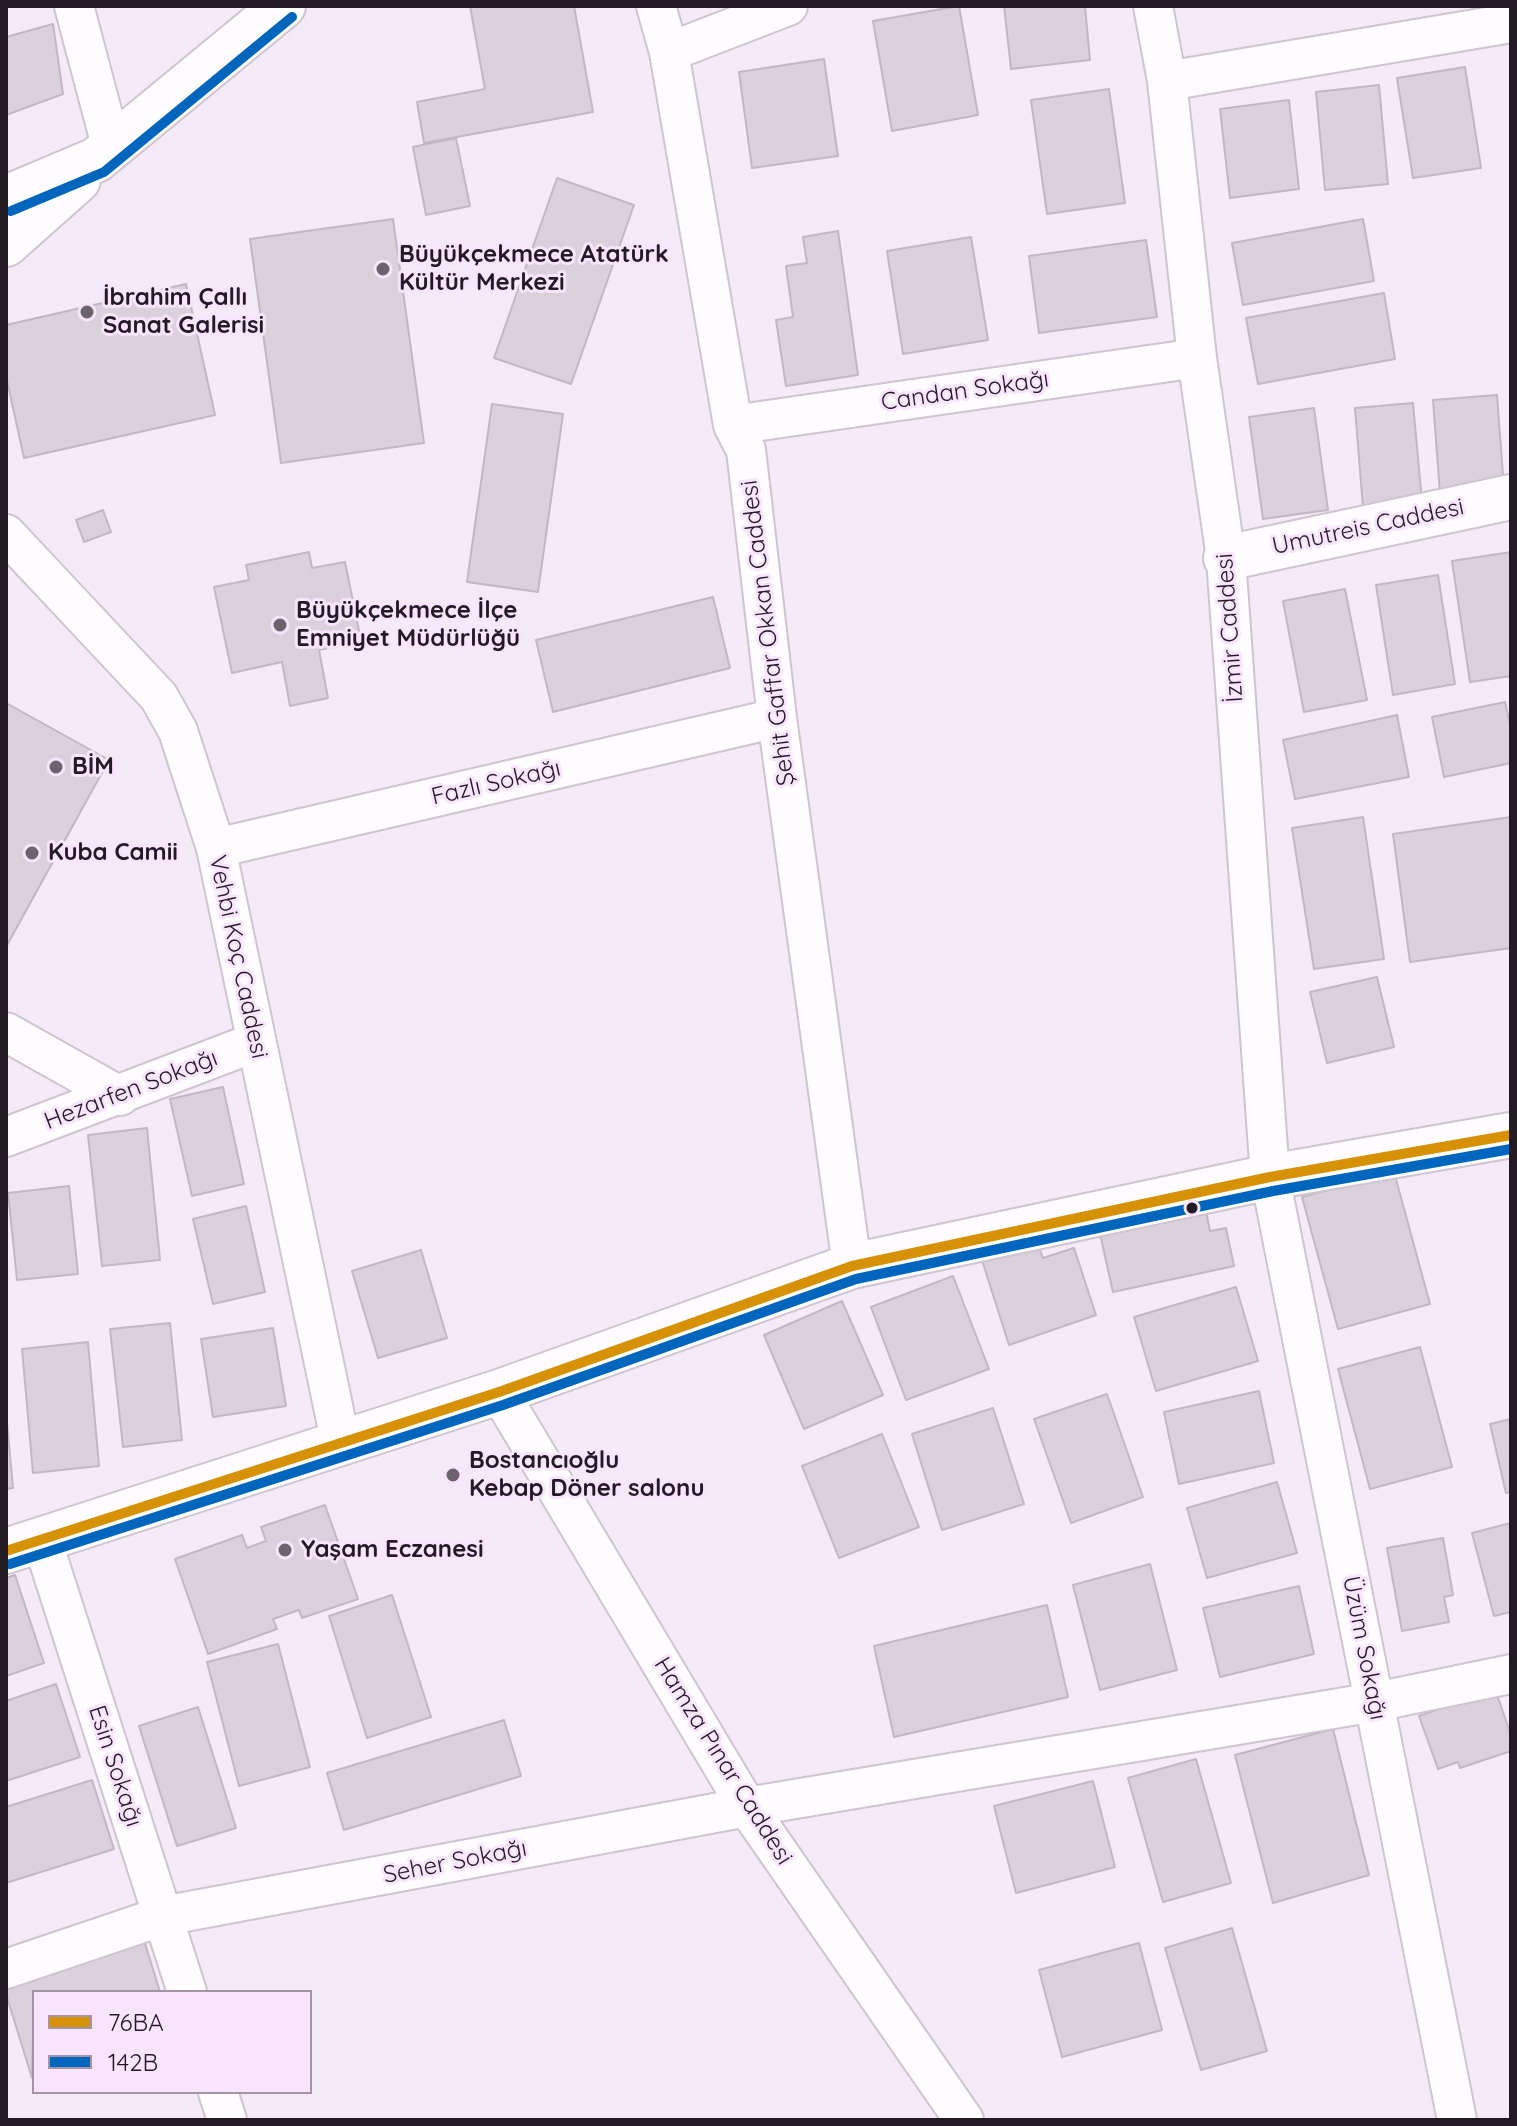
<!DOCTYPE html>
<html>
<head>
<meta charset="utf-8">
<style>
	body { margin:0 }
	#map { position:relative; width:1517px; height:2126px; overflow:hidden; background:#f5eaf7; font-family:Quicksand,sans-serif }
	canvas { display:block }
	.frame { position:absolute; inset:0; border:8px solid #231b24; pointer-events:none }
	.legend { position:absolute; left:32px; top:1990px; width:280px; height:104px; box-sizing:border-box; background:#f9e4fd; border:2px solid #a394a6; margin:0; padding:10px 14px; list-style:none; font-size:24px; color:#231b24 }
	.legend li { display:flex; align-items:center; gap:16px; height:40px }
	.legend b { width:40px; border:2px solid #a394a6 }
</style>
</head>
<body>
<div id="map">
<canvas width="1517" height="2126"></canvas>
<div class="frame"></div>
<ul class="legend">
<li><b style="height:10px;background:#d79105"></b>76BA</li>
<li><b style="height:10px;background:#0065bd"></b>142B</li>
</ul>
</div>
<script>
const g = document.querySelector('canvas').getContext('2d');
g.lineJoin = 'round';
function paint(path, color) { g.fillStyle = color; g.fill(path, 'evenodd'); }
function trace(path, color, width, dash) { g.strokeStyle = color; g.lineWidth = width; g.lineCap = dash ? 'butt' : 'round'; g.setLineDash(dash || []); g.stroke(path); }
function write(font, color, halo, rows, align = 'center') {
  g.font = font + ' Quicksand,sans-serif'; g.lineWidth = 6; g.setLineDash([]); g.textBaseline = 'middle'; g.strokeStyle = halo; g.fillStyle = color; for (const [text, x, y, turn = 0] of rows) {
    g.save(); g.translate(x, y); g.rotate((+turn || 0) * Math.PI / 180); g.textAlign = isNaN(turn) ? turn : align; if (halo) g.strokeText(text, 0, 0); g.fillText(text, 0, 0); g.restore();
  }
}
const building = new Path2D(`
	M470,6H574L593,112L424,143L417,102L485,89Z
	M959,6L978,115L892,131L873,21Z
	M1004,6H1085L1090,60L1011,69Z
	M53,24L63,94L6,115V37Z
	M824,59L838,156L752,168L739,72Z
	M1465,67L1481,168L1413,178L1397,78Z
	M1379,85L1388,184L1325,190L1316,92Z
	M1109,89L1125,203L1047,214L1031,100Z
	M1289,100L1299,189L1230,198L1220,109Z
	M456,138L470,206L426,215L413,147Z
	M557,178L634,205L571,384L494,358Z
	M393,219L424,443L281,463L250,239Z
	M1363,219L1374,281L1243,305L1232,243Z
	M838,231L858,375L786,386L776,320L793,317L786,266L807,263L803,237Z
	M971,237L988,340L903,354L887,251Z
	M1146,240L1157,317L1039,333L1029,256Z
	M186,284L215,415L24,458L6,376V325Z
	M1384,293L1395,359L1258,384L1246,318Z
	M1497,395L1504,489L1440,494L1433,400Z
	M1413,403L1422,502L1363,508L1355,408Z
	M492,404L563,414L538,592L467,582Z
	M1314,408L1328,510L1263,519L1249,417Z
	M103,510L111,532L84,542L76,520Z
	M309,552L312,568L345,562L361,641L319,650L328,698L290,706L282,662L232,673L214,587L249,580L246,565Z
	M1511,552V676L1470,682L1452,561Z
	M1438,575L1455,684L1393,695L1376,585Z
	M1345,589L1367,700L1304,712L1283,601Z
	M713,597L730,668L553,712L536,640Z
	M1505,702L1511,729V763L1444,777L1432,717Z
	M6,703L109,760L6,947Z
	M1397,715L1409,777L1295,799L1283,740Z
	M1363,817L1384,959L1314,969L1292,828Z
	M1511,817V948L1410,962L1393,834Z
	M1377,977L1394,1047L1327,1063L1310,992Z
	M223,1087L244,1184L192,1196L170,1099Z
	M147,1128L160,1260L102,1266L88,1135Z
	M1394,1172L1430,1304L1338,1329L1302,1197Z
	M69,1186L78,1274L17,1280L8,1193Z
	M1204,1202L1210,1231L1226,1228L1234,1266L1113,1292L1098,1225Z
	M246,1206L265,1292L213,1304L193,1219Z
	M1036,1239L1043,1258L1074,1248L1096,1315L1009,1345L981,1257Z
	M421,1250L447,1338L378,1358L352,1271Z
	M953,1276L989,1369L906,1400L871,1307Z
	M1236,1287L1258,1361L1156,1391L1134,1317Z
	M842,1301L883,1395L804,1429L764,1335Z
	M170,1323L182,1440L123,1447L110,1329Z
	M273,1328L286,1406L213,1417L201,1339Z
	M88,1342L99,1466L33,1473L22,1349Z
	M1420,1347L1452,1467L1370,1489L1338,1369Z
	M1259,1391L1274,1463L1179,1484L1164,1412Z
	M1107,1394L1143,1497L1071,1523L1034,1419Z
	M993,1408L1024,1504L942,1530L912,1434Z
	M6,1411L13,1488L6,1489Z
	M1511,1419V1492L1506,1493L1490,1424Z
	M882,1434L919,1527L839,1558L802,1466Z
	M1277,1482L1297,1553L1207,1578L1187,1508Z
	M325,1505L358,1599L302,1618L299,1610L273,1619L277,1629L208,1654L175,1559L242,1535L247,1548L266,1541L261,1527Z
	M1511,1523V1612L1494,1616L1472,1533Z
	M1443,1538L1453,1595L1444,1597L1449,1622L1402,1631L1387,1548Z
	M1150,1564L1177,1670L1100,1690L1073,1585Z
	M15,1575L44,1663L6,1676V1578Z
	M1299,1586L1314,1654L1220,1677L1203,1608Z
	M392,1595L431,1717L367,1738L329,1616Z
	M1047,1605L1068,1697L894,1737L874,1646Z
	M278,1644L310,1767L239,1786L207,1662Z
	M56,1684L80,1757L6,1781V1701Z
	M1495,1689L1511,1735V1751L1460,1768L1458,1762L1438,1769L1419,1716Z
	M198,1707L236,1828L177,1846L139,1726Z
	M504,1720L521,1776L344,1830L327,1773Z
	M1333,1729L1369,1875L1273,1903L1235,1755Z
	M1196,1759L1231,1883L1163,1902L1128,1778Z
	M92,1780L114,1849L6,1883V1807Z
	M1093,1781L1115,1867L1016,1893L994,1806Z
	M1232,1928L1267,2051L1201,2070L1165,1948Z
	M142,1934L160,1992H34L32,2078L6,1994V1977Z
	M1139,1943L1162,2030L1062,2057L1039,1970Z`);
paint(building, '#dad1dc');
trace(building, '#c1b8c3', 2);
const minor = new Path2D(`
	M74,6L112,149
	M656,6L669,52L733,425L746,450L777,718L852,1266
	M1153,6L1167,81
	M669,52L788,6
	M733,425L1197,358
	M6,534L159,697L178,731L216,848L341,1444
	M216,848L777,718
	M6,1032L120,1096
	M6,1137L256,1042
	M499,1392L747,1807L964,2120
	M42,1540L187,1992
	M6,1969L163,1916L747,1807L1375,1702L1511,1674
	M218,2092L227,2120
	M1457,2120L1270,1177L1226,558L1197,358L1167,81L1511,23`);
const tertiary = new Path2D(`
	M1226,558L1511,497`);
const secondary = new Path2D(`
	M6,198L96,160L283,6
	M6,244L78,180
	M6,1551L499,1392L852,1266L1270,1177L1511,1135`);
trace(minor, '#cec5d0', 42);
trace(tertiary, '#cec5d0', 48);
trace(secondary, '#cec5d0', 48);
trace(minor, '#fefcfe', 38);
trace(tertiary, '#fefcfe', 44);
trace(secondary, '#fefcfe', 44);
trace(new Path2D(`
	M6,1551L499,1392L852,1266L1270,1177L1511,1135`), '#d79105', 10);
trace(new Path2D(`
	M11,211L104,172L292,17
	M10,1564L503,1405L856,1279L1273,1191L1511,1149`), '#0065bd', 10);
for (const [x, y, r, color] of [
	[383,269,8,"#6c636e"],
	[87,312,8,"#6c636e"],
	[280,625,8,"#6c636e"],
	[56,767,8,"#6c636e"],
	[32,853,8,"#6c636e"],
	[1192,1208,7,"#231b24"],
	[453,1475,8,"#6c636e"],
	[285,1550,8,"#6c636e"]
]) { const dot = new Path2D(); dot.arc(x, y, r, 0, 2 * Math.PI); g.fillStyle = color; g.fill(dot); trace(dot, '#f9e4fd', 3); }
write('bold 24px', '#231b24', '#f9e4fd', [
	["Büyükçekmece Atatürk",399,255],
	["Kültür Merkezi",399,283],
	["İbrahim Çallı",103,298],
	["Sanat Galerisi",103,326],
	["Büyükçekmece İlçe",296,611],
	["Emniyet Müdürlüğü",296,639],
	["BİM",72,767],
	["Kuba Camii",48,853],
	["Bostancıoğlu",469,1461],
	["Kebap Döner salonu",469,1489],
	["Yaşam Eczanesi",301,1550]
], 'left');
write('24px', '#231b24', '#f9e4fd', [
	["Candan Sokağı",965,391,-8],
	["Umutreis Caddesi",1368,527,-12],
	["İzmir Caddesi",1230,628,-94],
	["Şehit Gaffar Okkan Caddesi",768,633,-97],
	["Fazlı Sokağı",496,783,-13],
	["Vehbi Koç Caddesi",238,957,78],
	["Hezarfen Sokağı",131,1090,-21],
	["Üzüm Sokağı",1364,1648,79],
	["Hamza Pınar Caddesi",723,1761,58],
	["Esin Sokağı",115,1766,72],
	["Seher Sokağı",455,1862,-11]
]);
</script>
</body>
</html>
